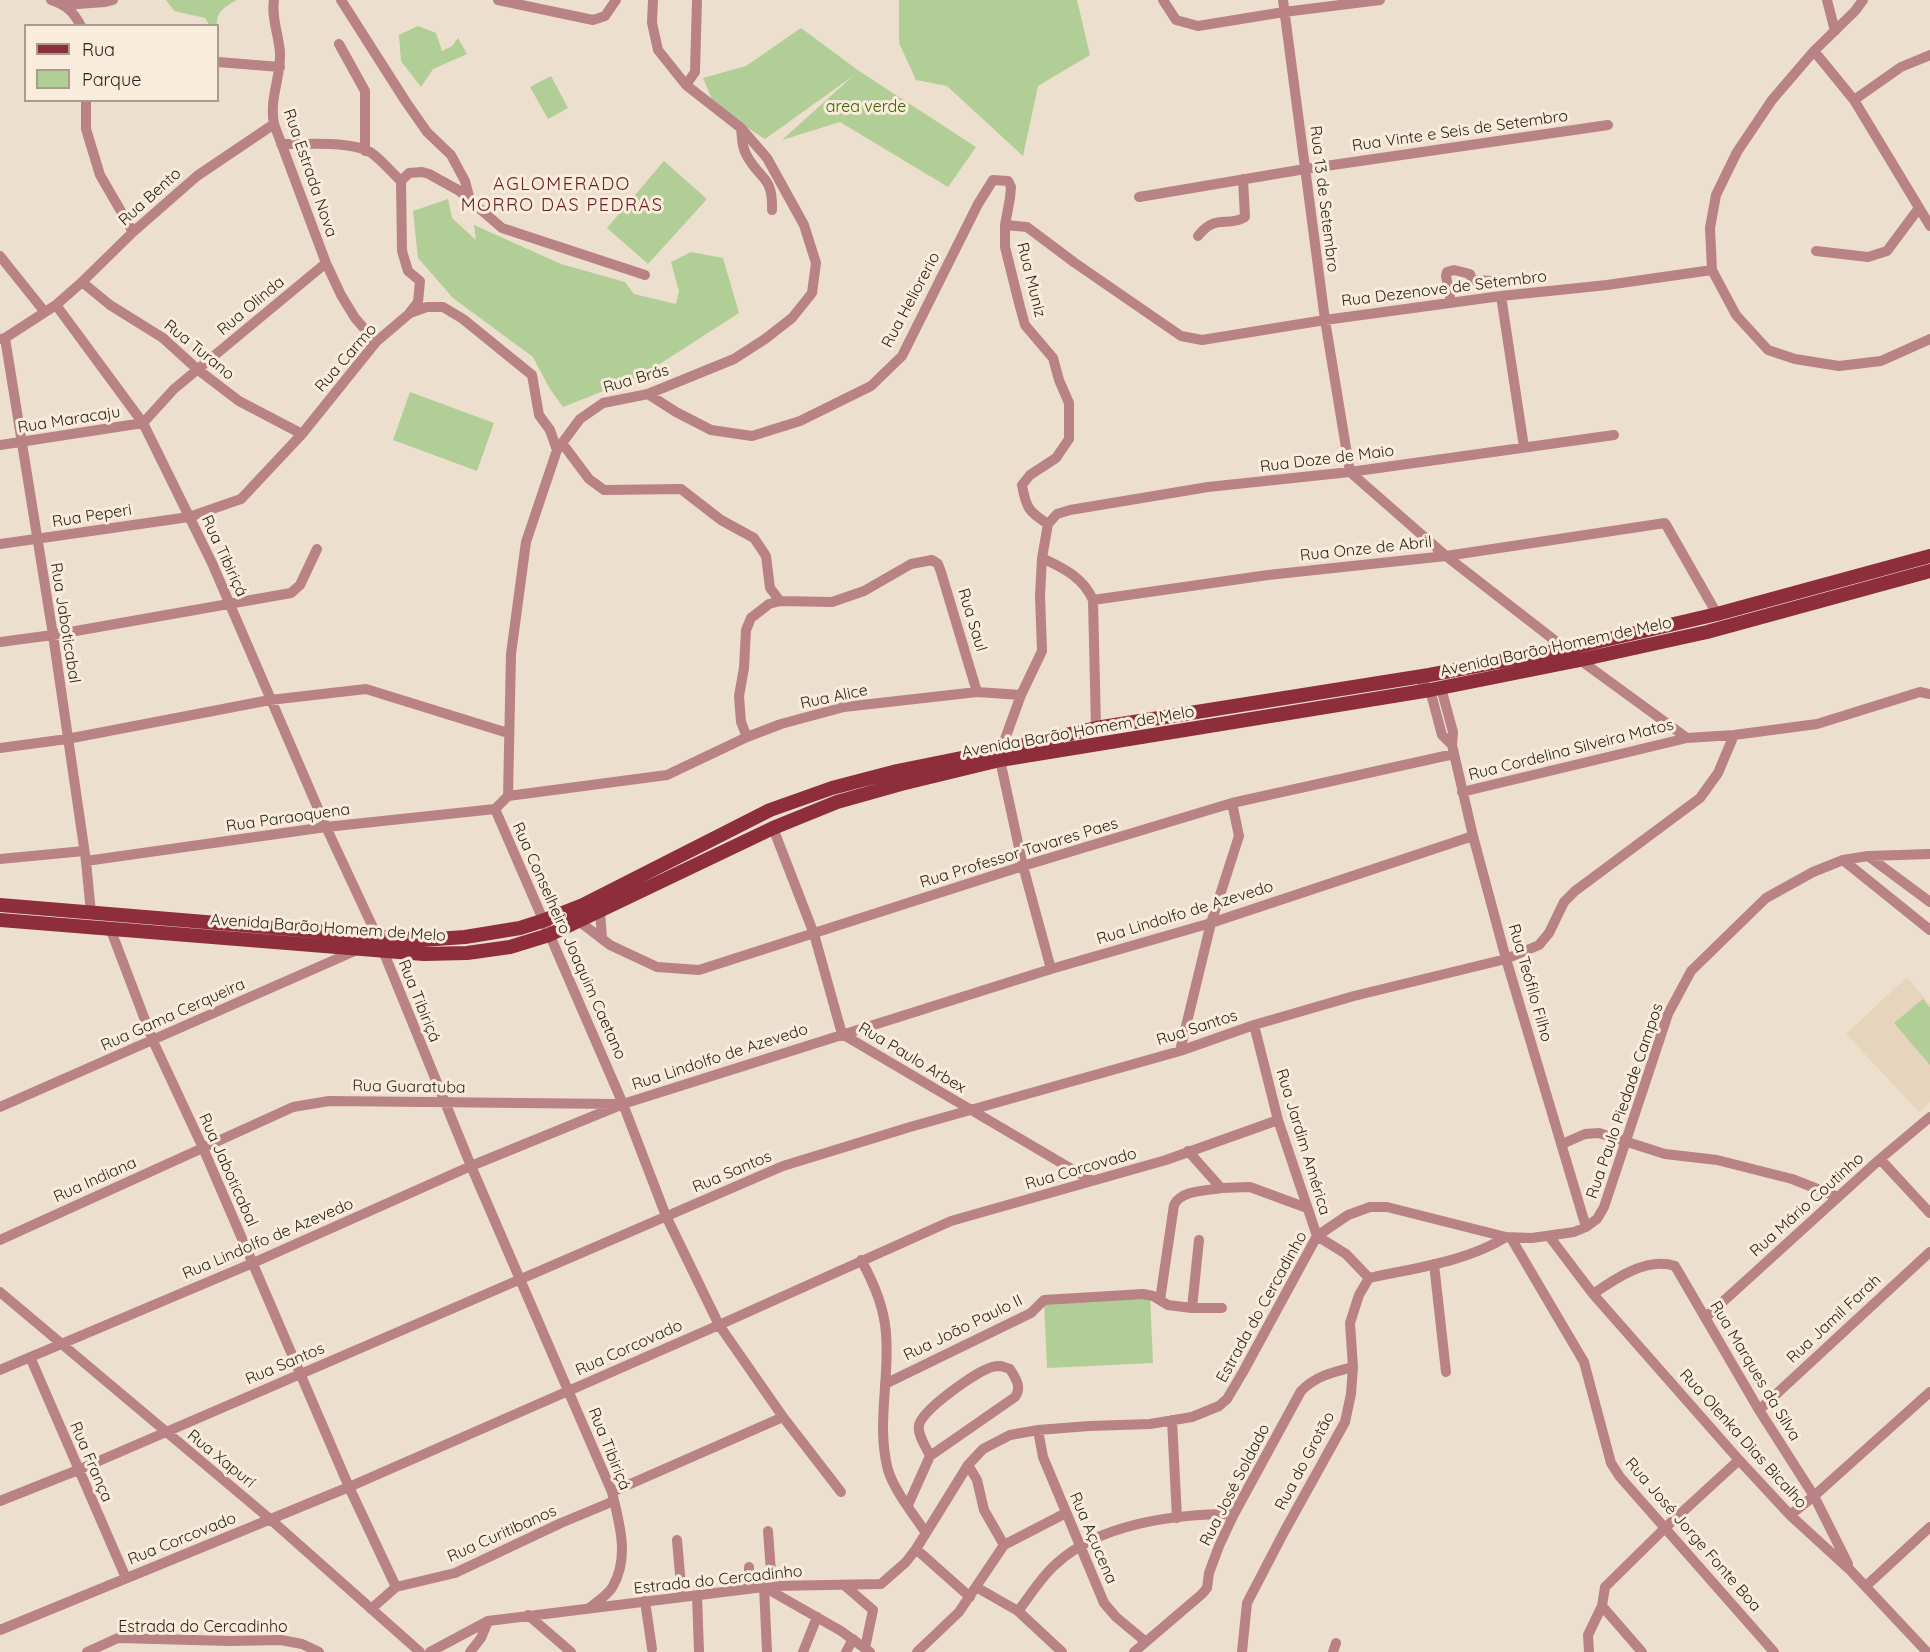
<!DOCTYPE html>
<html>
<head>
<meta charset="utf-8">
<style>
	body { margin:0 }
	#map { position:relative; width:1930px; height:1652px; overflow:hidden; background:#eddfcd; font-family:Quicksand,sans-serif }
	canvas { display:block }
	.legend { position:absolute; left:24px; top:24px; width:195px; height:78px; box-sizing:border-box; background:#faecda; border:2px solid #a79c8f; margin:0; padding:8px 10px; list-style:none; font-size:18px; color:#2a241e }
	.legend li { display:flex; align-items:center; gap:12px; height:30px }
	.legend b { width:30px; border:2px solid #a79c8f }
</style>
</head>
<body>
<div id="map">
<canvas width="1930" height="1652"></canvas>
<ul class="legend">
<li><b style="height:8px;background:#8d2e3a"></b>Rua</li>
<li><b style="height:16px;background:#b0ce95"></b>Parque</li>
</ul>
</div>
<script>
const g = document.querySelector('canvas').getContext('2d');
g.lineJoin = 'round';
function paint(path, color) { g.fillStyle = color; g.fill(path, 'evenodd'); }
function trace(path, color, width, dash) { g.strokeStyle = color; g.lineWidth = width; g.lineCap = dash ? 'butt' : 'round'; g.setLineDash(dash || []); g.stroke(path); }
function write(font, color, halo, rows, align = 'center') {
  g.font = font + ' Quicksand,sans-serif'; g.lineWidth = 6; g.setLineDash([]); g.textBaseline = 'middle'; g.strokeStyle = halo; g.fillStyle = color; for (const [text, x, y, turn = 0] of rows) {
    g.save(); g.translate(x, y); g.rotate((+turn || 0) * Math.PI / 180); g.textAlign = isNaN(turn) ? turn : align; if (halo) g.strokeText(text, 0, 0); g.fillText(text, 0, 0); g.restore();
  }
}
paint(new Path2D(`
	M1907,977L1930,1005V1102L1919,1112L1846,1034Z`), '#e7d4bc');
paint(new Path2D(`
	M166,0H237C226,6 216,11 217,25L210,26L205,18L174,11Z
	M899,0H1077L1090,55L1038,86L1023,156L947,86L916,80L899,43Z
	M418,26L436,33L442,51L452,46L458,38L467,54L433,69L421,87L401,61L399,35Z
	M801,28L859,71L976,147L948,187L840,122L782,140L853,76L765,139L715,107L703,78L746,66Z
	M551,76L568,108L548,119L530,87Z
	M664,161L707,199L648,264L607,228Z
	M448,199L452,218L476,240L474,225L561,264L625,282L634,294L676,304L679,291L671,262L691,252L723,258L739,313L641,376L563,407L550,389L533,357L453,298L418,258L413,211Z
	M410,392L494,423L477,471L393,440Z
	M1923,999L1930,1008V1065L1894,1023Z
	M1150,1295L1153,1363L1047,1368L1044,1300Z`), '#b0ce95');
trace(new Path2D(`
	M51,0C66,5 73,11 81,26
	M274,0C271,18 279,35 280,53C281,78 269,98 274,124L326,263L341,295L355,318L376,342
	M341,0L406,102L427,132L451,155L465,181L470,200
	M498,0L593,20L605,16L616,0
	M1163,0L1176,20L1198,26L1284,12L1380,0
	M1283,0L1325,320L1350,472
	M1827,0L1835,31
	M1863,0L1855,11L1814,51L1772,100L1737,152L1716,195L1710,228L1712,270L1736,315L1768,350L1795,359L1839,366L1881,361L1930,339
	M64,5L105,2L113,0
	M339,44L365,91V151
	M1814,51L1854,100L1930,226
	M218,62L280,67
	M686,85L695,72L697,0
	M86,100V129L100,175L133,232
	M1854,100L1901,67L1930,55
	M741,128C742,138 742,148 747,156C761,181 773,176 772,210
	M281,144C305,145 348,140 370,152C381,159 391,172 401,181
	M401,181L409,173L422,172L429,174L458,190L502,228L645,275
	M401,181L402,251L408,271L420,281L418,302L410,312
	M1139,197L1305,169L1608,125
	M1005,225L1027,227L1075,263L1181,336L1202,340L1325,320L1501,296L1607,285L1712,270
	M1198,236C1216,213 1227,228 1245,217L1243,179
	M1816,251L1868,257L1887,251L1919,208
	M0,256L44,311
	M82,282L110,305L163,338L197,369L239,401L302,434
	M1501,296L1524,447
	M1451,303L1446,276L1447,272L1454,270L1470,274L1472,280L1494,281
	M56,305L143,423L212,563L326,827L377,936L471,1166L612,1492C619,1523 630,1556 613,1586C609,1594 597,1602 589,1608
	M5,338L53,635L86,861L91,913
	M0,339L5,338L56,305L82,282L133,232L197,176L274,124
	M648,394L676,412L711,430L752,436L800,421L871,386L902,356L978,204L993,180L1008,181L1011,187L1010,198L1005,225V247L1020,307L1025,325L1053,358L1059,380L1069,403V439L1056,458L1030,475L1022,485C1026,508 1029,512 1048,524
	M562,443L589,479L604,490L681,489L721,520L754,538L766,556L770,588L780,601L832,602L864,591L911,564L932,560L938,564L941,572L977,692
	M0,445L143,423L174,389L326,263
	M1350,472L1446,556L1580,660L1687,738
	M1048,524L1057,514L1070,510L1208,487L1350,472L1614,435
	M0,544L189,517L241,499L302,434L376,342L410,313L427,307H443L463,319L532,375L539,415L550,430L557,450
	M1042,558C1063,568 1083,577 1093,600L1096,728
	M1093,600L1268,575L1446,556L1665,523L1717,614
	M0,642L53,635L291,593L300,585L317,549
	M1417,677L1430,690L1442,735L1452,745
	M1441,688L1453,732L1452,745L1473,836L1506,959L1586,1227
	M747,737L741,722L739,696L744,668L746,630L751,618L769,604L780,601
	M0,748L67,739L270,700L366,689L508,733
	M1001,750L1021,695L1042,651L1040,596L1042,558L1048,524
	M1000,760L1023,866L1051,969
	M1462,792L1687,738L1734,735L1817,724L1920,692L1930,694
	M508,796L511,654L526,542L557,450L580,419L603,403L648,394L734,359L765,339L792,318L812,293L816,263L804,225L767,158L741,128L686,85L658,50L652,23L653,0
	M495,809L623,1104L666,1216L719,1325L783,1417L841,1492
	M495,809L508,796L667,775L747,737L781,724L844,707L977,692L1021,695
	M773,828L814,934L842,1034L1092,1181
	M1868,856L1930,902
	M0,859L84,851
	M1843,860L1930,930
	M86,861L326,827L495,809
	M600,912L602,938
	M580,922L610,945L657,967L699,970L1023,866L1232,803L1454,754
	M110,928L153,1041L203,1148L349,1487L396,1587
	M1254,1025L1278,1120L1317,1236L1346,1254L1369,1278
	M1180,1051L1211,923L1239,836L1232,803
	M0,1107L357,950
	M1562,1144L1585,1134L1599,1133L1665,1154L1717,1160L1792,1179L1838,1197
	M1188,1151L1221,1188L1250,1187L1307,1208
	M1880,1159L1930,1213
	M1549,1236L1593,1294L1739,1460L1790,1515L1850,1570L1927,1652
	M1511,1238L1584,1362L1611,1463L1620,1477L1774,1652
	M0,1240L293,1107L329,1101L617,1104
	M861,1260C874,1283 884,1307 886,1333C890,1379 876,1425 888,1470C894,1490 914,1515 926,1533
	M1434,1264L1446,1372
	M0,1292L270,1519L420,1652
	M1593,1294C1616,1278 1647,1257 1675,1266L1759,1410L1814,1496L1848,1564
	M1160,1300L1174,1205C1181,1190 1206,1191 1221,1188
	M1192,1308H1222
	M1706,1317L1880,1159L1930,1117
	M30,1357L126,1578
	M1001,1366L1010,1369C1016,1379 1022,1387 1015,1397L930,1456C926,1447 917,1434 919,1425C923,1409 977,1371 992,1367C995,1366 998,1366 1001,1366Z
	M0,1370L253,1263L471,1166L623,1104L1051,969L1211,923L1473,836
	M885,1384L1031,1313L1044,1300L1143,1294L1153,1296L1168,1305L1192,1308L1199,1240
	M1759,1410L1930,1252
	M1172,1420L1177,1518
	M1038,1430L1043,1457L1104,1603L1116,1617L1146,1642
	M968,1465L977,1480L984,1510L1004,1545
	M612,1492L783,1417
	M0,1501L78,1470L783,1166L910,1127L1180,1051L1254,1025L1354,996L1506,959L1539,945L1549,933L1564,902L1575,891L1700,798L1718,773L1734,735
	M908,1505L930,1456
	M1790,1515L1814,1496L1930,1392
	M768,1531L772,1586
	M677,1540L682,1597
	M916,1549L970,1597
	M749,1567V1589
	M844,1585L873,1610L865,1648
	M1866,1586L1930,1527
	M764,1587L841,1631L870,1652
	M764,1587L767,1652
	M976,1587L1018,1611L1062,1652
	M697,1595L699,1652
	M645,1601L652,1649
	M1602,1606L1642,1652
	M371,1609L396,1587L455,1573L561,1523L614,1501
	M1018,1611C1030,1596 1041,1577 1056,1564C1100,1523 1176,1514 1234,1514
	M528,1615L571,1652
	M0,1630L349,1487L719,1325L951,1221L1166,1160L1278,1120
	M87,1652L118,1638L230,1641L281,1640L302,1644L319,1652
	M430,1652L488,1621L772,1586L881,1584L906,1562L916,1549L968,1465L983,1449L1010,1435L1038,1430L1089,1426L1150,1424L1192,1417L1219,1406L1227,1399L1243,1372L1317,1236L1348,1215L1370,1207H1387L1506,1237L1532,1238L1574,1232L1586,1227L1597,1219L1604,1207L1668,1014L1691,971L1766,898L1813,872L1843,860L1868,856L1930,854
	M470,1652L481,1638L488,1621
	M803,1652L817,1617
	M846,1652L853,1639
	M917,1652L959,1612L1004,1545L1066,1513
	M1134,1652L1202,1594L1207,1588L1209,1573L1219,1546L1234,1514L1301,1391C1316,1376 1333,1372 1353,1367
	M1242,1652L1247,1603L1284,1532L1345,1422L1351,1394L1353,1367L1350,1323L1359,1295L1369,1278C1414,1268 1466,1262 1506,1237
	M1333,1652L1336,1643
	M1589,1652L1588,1635L1602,1606L1605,1587L1666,1527L1739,1460`), '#b98284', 10);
trace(new Path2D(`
	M0,905L422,940L465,937L520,928L542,921L583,905L770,810L832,788L897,771L1001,750L1096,728L1429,675L1566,649L1717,614L1930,556
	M0,920L424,954L467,953L510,947L549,935L773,828L837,802L901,784L1000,760L1430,690L1580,660L1707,632L1930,571`), '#8d2e3a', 14);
write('16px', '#3e6406', '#faecda', [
	["area verde",866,107]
]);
write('16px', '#2a241e', '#faecda', [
	["Rua Vinte e Seis de Setembro",1460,131,-8],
	["Rua Estrada Nova",310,173,71],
	["Rua Bento",150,197,-42],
	["Rua 13 de Setembro",1324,199,83],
	["Rua Muniz",1031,280,76],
	["Rua Dezenove de Setembro",1444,289,-7],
	["Rua Heliorerio",911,300,-62],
	["Rua Olinda",251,306,-40],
	["Rua Turano",199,350,39],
	["Rua Carmo",346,358,-49],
	["Rua Brás",636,379,-16],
	["Rua Maracaju",69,420,-9],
	["Rua Doze de Maio",1327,459,-7],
	["Rua Peperi",92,516,-9],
	["Rua Onze de Abril",1366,549,-6],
	["Rua Tibiriçá",224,556,65],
	["Rua Saul",972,620,73],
	["Rua Jaboticabal",65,623,81],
	["Avenida Barão Homem de Melo",1556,647,-12],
	["Rua Alice",834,697,-12],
	["Avenida Barão Homem de Melo",1078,732,-10],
	["Rua Cordelina Silveira Matos",1571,750,-14],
	["Rua Paraoquena",288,818,-8],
	["Rua Professor Tavares Paes",1019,853,-17],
	["Rua Lindolfo de Azevedo",1185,913,-17],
	["Avenida Barão Homem de Melo",328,928,4],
	["Rua Conselheiro Joaquim Caetano",569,941,66],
	["Rua Teófilo Filho",1530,983,74],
	["Rua Tibiriçá",419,1001,68],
	["Rua Gama Cerqueira",173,1015,-24],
	["Rua Santos",1197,1028,-18],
	["Rua Lindolfo de Azevedo",720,1057,-18],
	["Rua Paulo Arbex",912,1058,31],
	["Rua Guaratuba",409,1087,1],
	["Rua Paulo Piedade Campos",1625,1101,-71],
	["Rua Jardim América",1303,1142,73],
	["Rua Corcovado",1081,1169,-16],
	["Rua Jaboticabal",228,1170,66],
	["Rua Santos",732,1172,-23],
	["Rua Indiana",95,1180,-24],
	["Rua Mário Coutinho",1807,1205,-42],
	["Rua Lindolfo de Azevedo",268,1239,-23],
	["Estrada do Cercadinho",1262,1307,-61],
	["Rua Jamil Farah",1834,1319,-43],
	["Rua João Paulo II",963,1328,-26],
	["Rua Corcovado",629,1348,-24],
	["Rua Santos",285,1364,-23],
	["Rua Marques da Silva",1755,1371,59],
	["Rua Olenka Dias Bicalho",1743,1439,48],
	["Rua Tibiriçá",609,1449,68],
	["Rua Xapurí",221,1459,39],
	["Rua do Grotão",1305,1461,-62],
	["Rua França",91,1462,67],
	["Rua José Soldado",1235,1485,-63],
	["Rua Curitibanos",502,1534,-24],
	["Rua José Jorge Fonte Boa",1693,1535,49],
	["Rua Açucena",1093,1538,67],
	["Rua Corcovado",182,1539,-22],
	["Estrada do Cercadinho",718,1580,-6],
	["Estrada do Cercadinho",203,1627]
]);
g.letterSpacing = '1.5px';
write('18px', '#67212a', '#faecda', [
	["AGLOMERADO",562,185],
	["MORRO DAS PEDRAS",562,206]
]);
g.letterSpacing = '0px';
</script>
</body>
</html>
